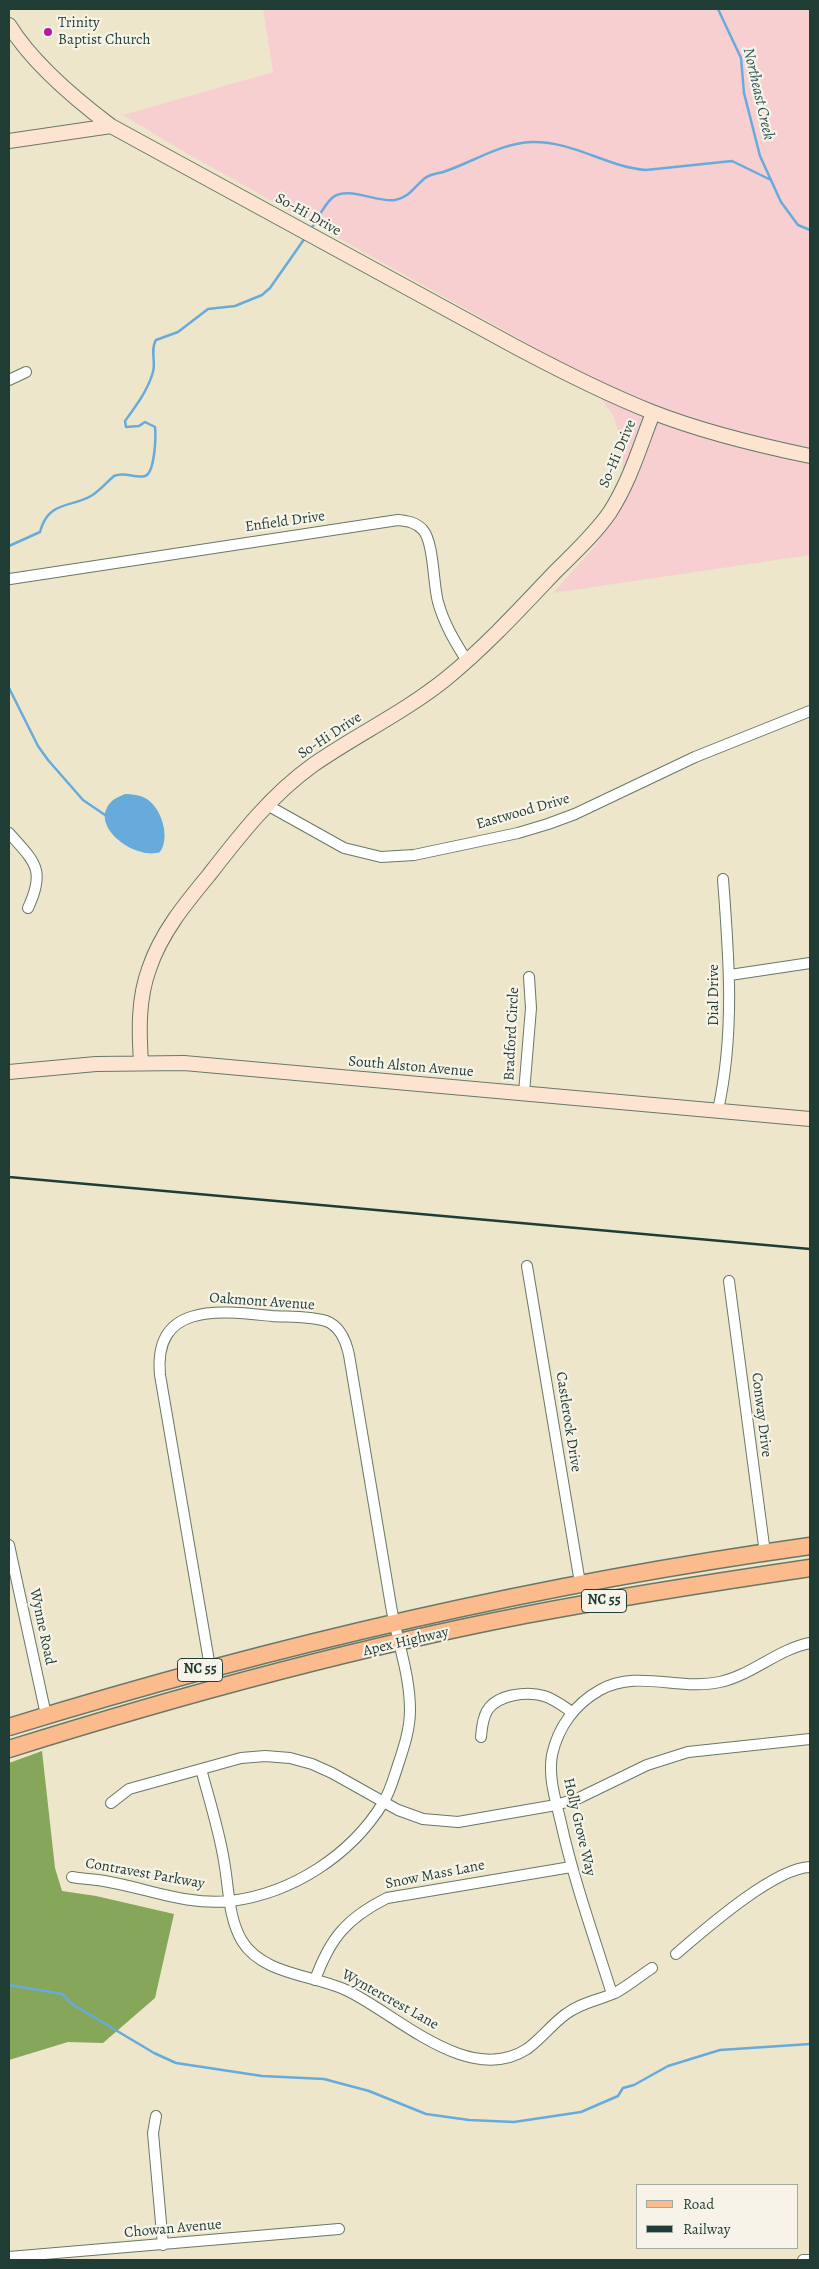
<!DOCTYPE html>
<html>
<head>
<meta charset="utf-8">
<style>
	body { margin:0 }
	#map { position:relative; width:819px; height:2269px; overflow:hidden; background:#ede6ca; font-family:Alegreya,serif }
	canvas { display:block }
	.frame { position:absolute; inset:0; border:10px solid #1f3d34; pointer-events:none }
	.legend { position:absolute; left:636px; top:2184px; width:162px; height:65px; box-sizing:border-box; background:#f7f3e8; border:1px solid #a1aaa0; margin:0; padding:6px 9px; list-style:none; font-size:15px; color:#1f3d34 }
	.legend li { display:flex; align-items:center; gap:10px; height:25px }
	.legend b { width:25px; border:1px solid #a1aaa0 }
</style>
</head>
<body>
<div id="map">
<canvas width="819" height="2269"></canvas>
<div class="frame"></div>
<ul class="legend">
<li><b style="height:6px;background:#fbbb8d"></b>Road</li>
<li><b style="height:6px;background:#1f3d34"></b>Railway</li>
</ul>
</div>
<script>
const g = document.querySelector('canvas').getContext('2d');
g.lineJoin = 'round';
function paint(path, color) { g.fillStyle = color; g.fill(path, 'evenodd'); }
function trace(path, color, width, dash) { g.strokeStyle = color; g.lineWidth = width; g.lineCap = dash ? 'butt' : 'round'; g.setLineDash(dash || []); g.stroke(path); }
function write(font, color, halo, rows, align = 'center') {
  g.font = font + ' Alegreya,serif'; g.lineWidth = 4.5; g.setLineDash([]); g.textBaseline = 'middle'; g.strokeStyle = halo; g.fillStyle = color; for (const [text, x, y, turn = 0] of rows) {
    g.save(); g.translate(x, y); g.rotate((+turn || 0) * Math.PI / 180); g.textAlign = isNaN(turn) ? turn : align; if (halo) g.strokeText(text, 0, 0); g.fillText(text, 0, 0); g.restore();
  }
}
paint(new Path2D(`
	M263,9H810V555L553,593L594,547L608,526L617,508L622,485L623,461L619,434L614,417L592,385L552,357L186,153L123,115L273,72Z`), '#f7cfd0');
paint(new Path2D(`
	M42,1751L55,1868L62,1891L96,1896L174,1914L155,1998L103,2043L68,2042L9,2060V1763Z`), '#86a659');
paint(new Path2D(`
	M125,794C132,794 139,795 145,798C161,806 171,837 160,852C137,861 86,826 112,801C115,798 121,796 125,794Z`), '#67abdc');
trace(new Path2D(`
	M718,9L741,58L744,93L760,156L781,202L798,225L810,230
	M311,229C317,220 324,205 332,198C347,185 377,203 395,200C410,197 415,186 425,178C432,173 439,174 446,171C475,161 501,143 532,142C573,141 607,167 646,170L732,161L771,180
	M9,546L40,532C48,501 69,508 91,496C98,492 107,482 114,476C125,471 135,479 145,476C155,473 156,436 155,427L145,422L139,426L126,427L125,421C136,406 148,390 153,372C156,362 150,349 156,340L178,332L208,309L235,306L262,295L270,288L305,238
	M9,688L38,746L48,760L83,800L108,817
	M9,1985L62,1994L72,2004L154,2053L176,2063L262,2076L324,2079L369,2091L426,2114L469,2120L514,2122L581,2112L618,2096L623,2088L634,2085L668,2066L720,2050L810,2044`), '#67abdc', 2.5);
const street = new Path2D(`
	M9,380L26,372
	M10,579L398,520C407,521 416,522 423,530C434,543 433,584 438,602C444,624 455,642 467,661
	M267,805L344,848L381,857L414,855L518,833L548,824L575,814L695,757L810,711
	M9,833C35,862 46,870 28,908
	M730,975L810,963
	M524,1093L531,1008L529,977
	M718,1110C735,1033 729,957 723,879
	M527,1266L580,1583
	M729,1281L765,1553
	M9,1545L46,1715
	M481,1737C482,1728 482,1720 487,1711C497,1694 528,1691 544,1696C554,1699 563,1706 572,1712
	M201,1769C209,1799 219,1830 224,1861C229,1888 228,1917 242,1941C263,1975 314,1975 346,1990C397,2014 468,2087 527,2049C541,2039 552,2024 566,2014C580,2003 599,2000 615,1993C628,1986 640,1976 652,1968
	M111,1803L129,1789L241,1758L265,1756L290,1758L312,1764L332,1773L398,1810L423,1819L458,1822L556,1805L579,1798L647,1765L688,1752L810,1739
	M72,1877C82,1879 93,1879 104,1881C147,1888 186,1906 231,1901C293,1893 351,1855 383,1803C390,1792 394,1777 398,1765C404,1747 410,1729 410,1710C410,1674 397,1641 391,1606C377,1522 363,1438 349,1355C346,1341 340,1326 326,1321C310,1316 289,1317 272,1316C222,1311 153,1301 160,1375L210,1667
	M676,1954C704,1930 774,1868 810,1867
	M315,1980C330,1938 347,1918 387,1898L571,1867
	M612,1994C594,1937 574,1881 561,1823C556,1801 548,1778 552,1755C558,1727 575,1704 600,1690C637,1669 680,1691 720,1682C752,1675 778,1649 810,1643
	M156,2116L153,2133L163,2245
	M9,2257L339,2229
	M803,2260H810`);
const secondary = new Path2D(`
	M9,25C33,64 75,99 111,126L514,346C559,370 604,393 652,412C703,432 757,445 810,456
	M9,141L111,126
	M141,1063C139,1031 138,999 149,969C161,933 185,904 209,875C240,835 271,795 313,765C356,735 405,712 447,678C486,646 520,609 555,572C574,553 595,534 610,512C630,481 640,446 653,413
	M9,1072L96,1064L184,1063L810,1119`);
const primary = new Path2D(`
	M9,1727C271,1646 538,1584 810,1546
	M9,1749C178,1696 350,1649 525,1615C619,1597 715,1582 810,1568`);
trace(street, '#677868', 12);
trace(secondary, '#677868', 16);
trace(primary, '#677868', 19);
trace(street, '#fff', 10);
trace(secondary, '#fde4d1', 14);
trace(primary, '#fbbb8d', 16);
trace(new Path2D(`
	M9,1177L810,1249`), '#1f3d34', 2.5);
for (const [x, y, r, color] of [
	[48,32,5,"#b5179e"]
]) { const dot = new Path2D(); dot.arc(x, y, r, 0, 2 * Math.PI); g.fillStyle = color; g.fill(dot); trace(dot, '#f7f3e8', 2); }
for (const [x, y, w] of [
	[604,1601,45],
	[200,1670,45]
]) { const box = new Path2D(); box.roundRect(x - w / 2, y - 11.5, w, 23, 4); g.fillStyle = '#f7f3e8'; g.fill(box); trace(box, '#1f3d34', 1); }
write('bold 14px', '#1f3d34', null, [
	["NC 55",604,1601],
	["NC 55",200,1670]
]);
write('15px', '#1f3d34', '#f7f3e8', [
	["Trinity",58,23],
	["Baptist Church",58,40]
], 'left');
write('15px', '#1f3d34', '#f7f3e8', [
	["So-Hi Drive",308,215,29],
	["So-Hi Drive",618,454,-67],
	["Enfield Drive",285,522,-8],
	["So-Hi Drive",330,736,-33],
	["Eastwood Drive",523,812,-16],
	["Dial Drive",714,995,-90],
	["Bradford Circle",512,1034,-87],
	["South Alston Avenue",411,1067,5],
	["Oakmont Avenue",262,1302,4],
	["Conway Drive",761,1415,83],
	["Castlerock Drive",568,1422,81],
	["Wynne Road",42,1627,78],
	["Apex Highway",406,1642,-13],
	["Holly Grove Way",579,1827,77],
	["Contravest Parkway",145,1874,10],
	["Snow Mass Lane",435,1875,-11],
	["Wyntercrest Lane",390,2000,29],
	["Chowan Avenue",173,2229,-5]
]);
write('italic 16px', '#31585e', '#f7f3e8', [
	["Northeast Creek",758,94,77]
]);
</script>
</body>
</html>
